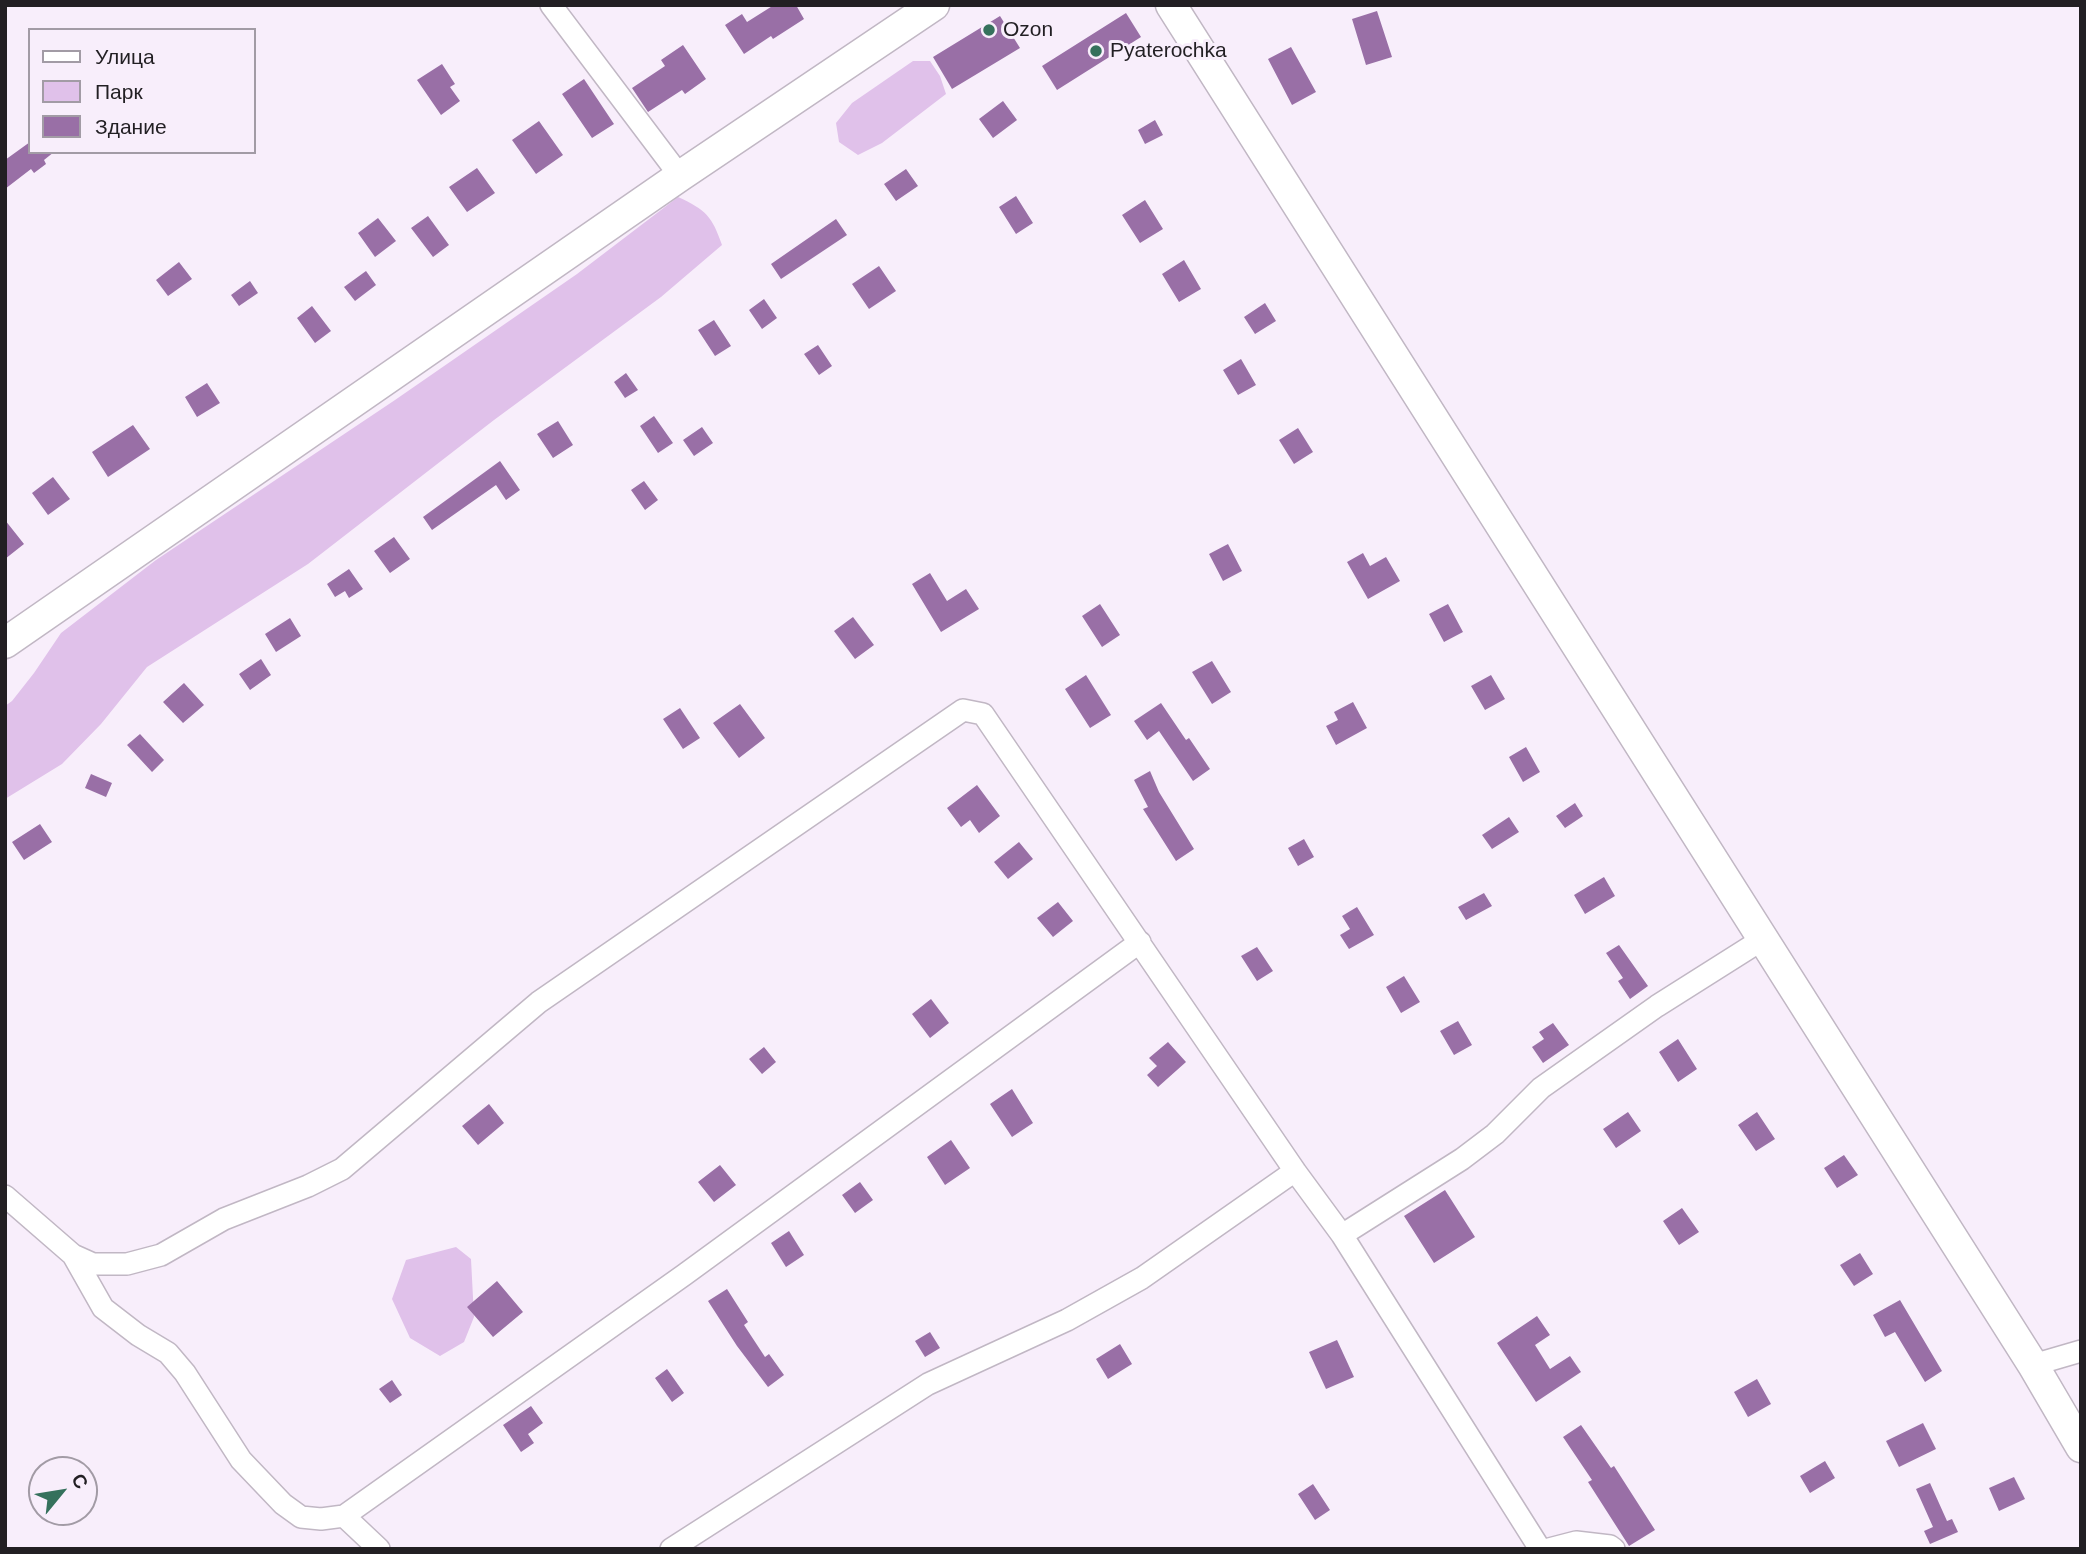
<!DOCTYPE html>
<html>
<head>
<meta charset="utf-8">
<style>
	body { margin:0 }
	#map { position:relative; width:2086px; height:1554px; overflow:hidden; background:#f8eefb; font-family:Helvetica,sans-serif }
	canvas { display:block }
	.frame { position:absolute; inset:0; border:7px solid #221f23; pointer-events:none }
	.legend { position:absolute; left:28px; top:28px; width:228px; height:126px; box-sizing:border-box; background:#f8eefb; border:2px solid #a29ba5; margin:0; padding:9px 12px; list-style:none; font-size:21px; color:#221f23 }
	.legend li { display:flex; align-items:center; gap:14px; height:35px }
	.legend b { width:35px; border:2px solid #a29ba5 }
	.north { position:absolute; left:28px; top:1456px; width:70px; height:70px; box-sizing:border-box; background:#f8eefb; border:2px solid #a29ba5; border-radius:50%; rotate:60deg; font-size:19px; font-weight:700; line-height:28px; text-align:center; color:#221f23 }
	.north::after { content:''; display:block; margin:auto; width:24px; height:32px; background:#35715c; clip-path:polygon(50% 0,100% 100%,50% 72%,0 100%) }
</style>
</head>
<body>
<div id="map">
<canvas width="2086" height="1554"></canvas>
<div class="frame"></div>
<ul class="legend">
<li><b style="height:9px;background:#fff"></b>Улица</li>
<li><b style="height:19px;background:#e0c1ea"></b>Парк</li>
<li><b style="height:19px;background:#996fa6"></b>Здание</li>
</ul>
<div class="north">С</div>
</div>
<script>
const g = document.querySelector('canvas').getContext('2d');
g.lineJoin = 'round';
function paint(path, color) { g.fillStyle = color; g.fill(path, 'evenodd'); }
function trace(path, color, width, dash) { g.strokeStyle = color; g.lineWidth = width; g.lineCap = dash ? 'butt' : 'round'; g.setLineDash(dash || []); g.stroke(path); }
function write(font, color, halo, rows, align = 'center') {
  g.font = font + ' Helvetica,sans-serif'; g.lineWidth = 6; g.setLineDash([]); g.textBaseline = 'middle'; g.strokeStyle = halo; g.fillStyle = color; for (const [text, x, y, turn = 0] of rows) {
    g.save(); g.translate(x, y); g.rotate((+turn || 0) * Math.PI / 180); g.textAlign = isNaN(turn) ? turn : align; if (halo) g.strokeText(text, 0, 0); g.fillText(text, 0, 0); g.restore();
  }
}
paint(new Path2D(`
	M913,61H930L940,76L946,94L882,143L858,155L839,142L836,123L852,103Z
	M678,197C706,210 712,216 722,245L661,297L494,420L308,564L147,667L101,724L62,764L5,799V706L12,701L34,673L61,633L156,560L395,400L577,274Z
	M456,1247L471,1259L474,1317L464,1342L440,1356L410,1338L392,1299L406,1260Z`), '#e0c1ea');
paint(new Path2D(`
	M774,5H796L804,19L773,39L771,36L744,54L725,25L742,14L747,22Z
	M1377,11L1392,57L1366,65L1352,19Z
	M1126,13L1141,37L1057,90L1042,66Z
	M1000,16L1020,48L952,89L933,57Z
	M683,45L706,79L685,94L682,90L648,112L632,88L665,66L661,60Z
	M1291,47L1316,92L1292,105L1268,59Z
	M442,64L455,84L450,87L460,101L441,115L417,80Z
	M584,79L614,124L592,138L562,94Z
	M1003,101L1017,120L993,138L979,119Z
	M1155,120L1163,135L1145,144L1138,130Z
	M539,121L563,155L536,174L512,140Z
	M30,142V152H54L44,160L46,164L34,173L31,169L5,189V160Z
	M477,168L495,193L467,212L449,187Z
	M906,169L918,186L896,201L884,184Z
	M1016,196L1033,223L1016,234L999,207Z
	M1145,200L1163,229L1140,243L1122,215Z
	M428,216L449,245L433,257L411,228Z
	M378,218L396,241L375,257L358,233Z
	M836,219L847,235L781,279L771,264Z
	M1184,260L1201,289L1179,302L1162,274Z
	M179,262L192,279L168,296L156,280Z
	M879,266L896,291L869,309L852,284Z
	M366,271L376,285L355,301L344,287Z
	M250,281L258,293L239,306L231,295Z
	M764,299L777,318L762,329L749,310Z
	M1265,303L1276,321L1255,334L1244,317Z
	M312,306L331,331L315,343L297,318Z
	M714,320L731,346L715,356L698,330Z
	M818,345L832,366L819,375L804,354Z
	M1241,359L1256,385L1238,395L1223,370Z
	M626,373L638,390L625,398L614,382Z
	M207,383L220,403L197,417L185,397Z
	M654,416L673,443L658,453L640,426Z
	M558,421L573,445L553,458L537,434Z
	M133,425L150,449L108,477L92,452Z
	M702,427L713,443L694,456L683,440Z
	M1298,428L1313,452L1294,464L1279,440Z
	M500,461L520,490L506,500L496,485L432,530L423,517Z
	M53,477L70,499L48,515L32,493Z
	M644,481L658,500L645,510L631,490Z
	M5,520L24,544L5,559Z
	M394,537L410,559L390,573L374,551Z
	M1228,544L1242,571L1223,581L1209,554Z
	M1363,553L1370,566L1386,557L1400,581L1368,599L1347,562Z
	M349,569L363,589L349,598L345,591L335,597L327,584Z
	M930,573L947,601L966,589L979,609L941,632L912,584Z
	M1100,604L1120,635L1102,647L1082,616Z
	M1448,604L1463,632L1444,642L1429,614Z
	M853,617L874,645L855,659L834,631Z
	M290,618L301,636L276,652L265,634Z
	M261,659L271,675L250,690L239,674Z
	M1212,661L1231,692L1212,704L1192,672Z
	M1086,675L1111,715L1090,728L1065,689Z
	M1491,675L1505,699L1485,710L1471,686Z
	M184,683L204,705L183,723L163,702Z
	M1353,702L1367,728L1336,745L1326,726L1338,720L1334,712Z
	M1161,703L1186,740L1189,738L1210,769L1193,781L1159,731L1147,740L1134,721Z
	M740,704L765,738L739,758L713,723Z
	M680,708L700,738L683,749L663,719Z
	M140,734L164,760L152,772L127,745Z
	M1526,747L1540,772L1523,782L1509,757Z
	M1150,771L1159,792L1194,849L1176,861L1143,809L1148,807L1134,780Z
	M91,774L112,783L106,797L85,788Z
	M977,785L1000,816L979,833L970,820L961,827L947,808Z
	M1575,803L1583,816L1565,828L1556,816Z
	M1509,817L1519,832L1492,849L1482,835Z
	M40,824L52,842L24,860L12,842Z
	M1304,839L1314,857L1298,866L1288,848Z
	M1019,842L1033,859L1008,879L994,862Z
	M1604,877L1615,896L1585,914L1574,895Z
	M1484,893L1492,906L1466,920L1458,907Z
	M1058,902L1073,921L1053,937L1037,918Z
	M1357,907L1374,935L1349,949L1340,935L1350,929L1342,916Z
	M1619,945L1648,986L1630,999L1618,981L1623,978L1606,953Z
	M1257,947L1273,971L1257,981L1241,956Z
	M1404,976L1420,1002L1401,1013L1386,987Z
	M931,999L949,1023L930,1038L912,1014Z
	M1458,1021L1472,1045L1454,1055L1440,1031Z
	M1553,1023L1569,1045L1543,1063L1532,1047L1544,1039L1539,1032Z
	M1678,1039L1697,1069L1678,1082L1659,1052Z
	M1168,1042L1186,1062L1158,1087L1147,1075L1157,1066L1149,1058Z
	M764,1047L776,1062L762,1074L749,1059Z
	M1012,1089L1033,1123L1012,1137L990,1104Z
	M489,1104L504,1123L478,1145L462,1126Z
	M1628,1112L1641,1131L1616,1148L1603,1129Z
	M1757,1112L1775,1139L1756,1151L1738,1125Z
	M951,1140L970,1168L945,1185L927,1157Z
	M1844,1155L1858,1175L1837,1188L1824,1168Z
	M720,1165L736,1185L714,1202L698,1182Z
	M860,1182L873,1200L855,1213L842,1195Z
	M1445,1190L1475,1237L1434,1263L1404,1216Z
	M1682,1208L1699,1232L1679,1245L1663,1221Z
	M789,1231L804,1255L786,1267L771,1243Z
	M1860,1253L1873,1274L1854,1286L1840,1265Z
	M497,1281L523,1312L493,1337L467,1307Z
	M727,1289L748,1322L744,1325L765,1357L769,1354L784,1375L768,1387L737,1346L708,1301Z
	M1900,1300L1942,1371L1925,1382L1895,1332L1885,1337L1873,1315Z
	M1537,1316L1550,1335L1535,1345L1550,1369L1570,1356L1581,1372L1536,1402L1497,1343Z
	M930,1332L940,1348L925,1357L915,1341Z
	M1337,1340L1354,1377L1326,1389L1309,1352Z
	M1120,1344L1132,1364L1108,1379L1096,1359Z
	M667,1369L684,1393L672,1402L655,1378Z
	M1757,1379L1771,1404L1748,1417L1734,1392Z
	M392,1380L402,1395L390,1403L379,1389Z
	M531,1406L543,1423L528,1434L534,1443L521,1452L503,1425Z
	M1923,1423L1936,1449L1899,1467L1886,1441Z
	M1581,1425L1611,1468L1614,1466L1655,1530L1629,1546L1588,1482L1592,1480L1563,1437Z
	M1825,1461L1835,1478L1810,1493L1800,1476Z
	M2014,1477L2025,1499L1999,1511L1989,1488Z
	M1930,1483L1947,1521L1952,1519L1958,1532L1930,1544L1924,1531L1933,1527L1916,1489Z
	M1313,1484L1330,1510L1315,1520L1298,1494Z`), '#996fa6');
const street = new Path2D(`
	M551,5L680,176
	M5,1196L73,1255L93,1264H127L161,1255L224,1219L308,1186L342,1169L539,1002L963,710L983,714L1295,1171L1342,1235L1540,1549
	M1342,1235L1462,1159L1495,1134L1541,1088L1657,1006L1763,939
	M73,1255L103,1308L138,1335L168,1353L185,1373L241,1460L283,1504L301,1517L321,1519L344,1516L379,1549
	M2033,1365L2081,1351
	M344,1516L684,1275L1140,942
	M671,1549L928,1384L1067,1320L1142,1278L1295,1171
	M1549,1549L1576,1542L1610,1546L1614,1549`);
const secondary = new Path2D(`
	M1171,5L2033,1365L2081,1447
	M5,643L680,176L934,5`);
trace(street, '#c1b7c4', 24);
trace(secondary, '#c1b7c4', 33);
trace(street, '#fff', 21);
trace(secondary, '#fff', 30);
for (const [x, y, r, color] of [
	[989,30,7,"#35715c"],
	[1096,51,7,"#35715c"]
]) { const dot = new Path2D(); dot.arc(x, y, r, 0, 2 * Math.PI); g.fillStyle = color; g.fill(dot); trace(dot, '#f8eefb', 2.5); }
write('21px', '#221f23', '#f8eefb', [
	["Ozon",1003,30],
	["Pyaterochka",1110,51]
], 'left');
</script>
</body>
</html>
